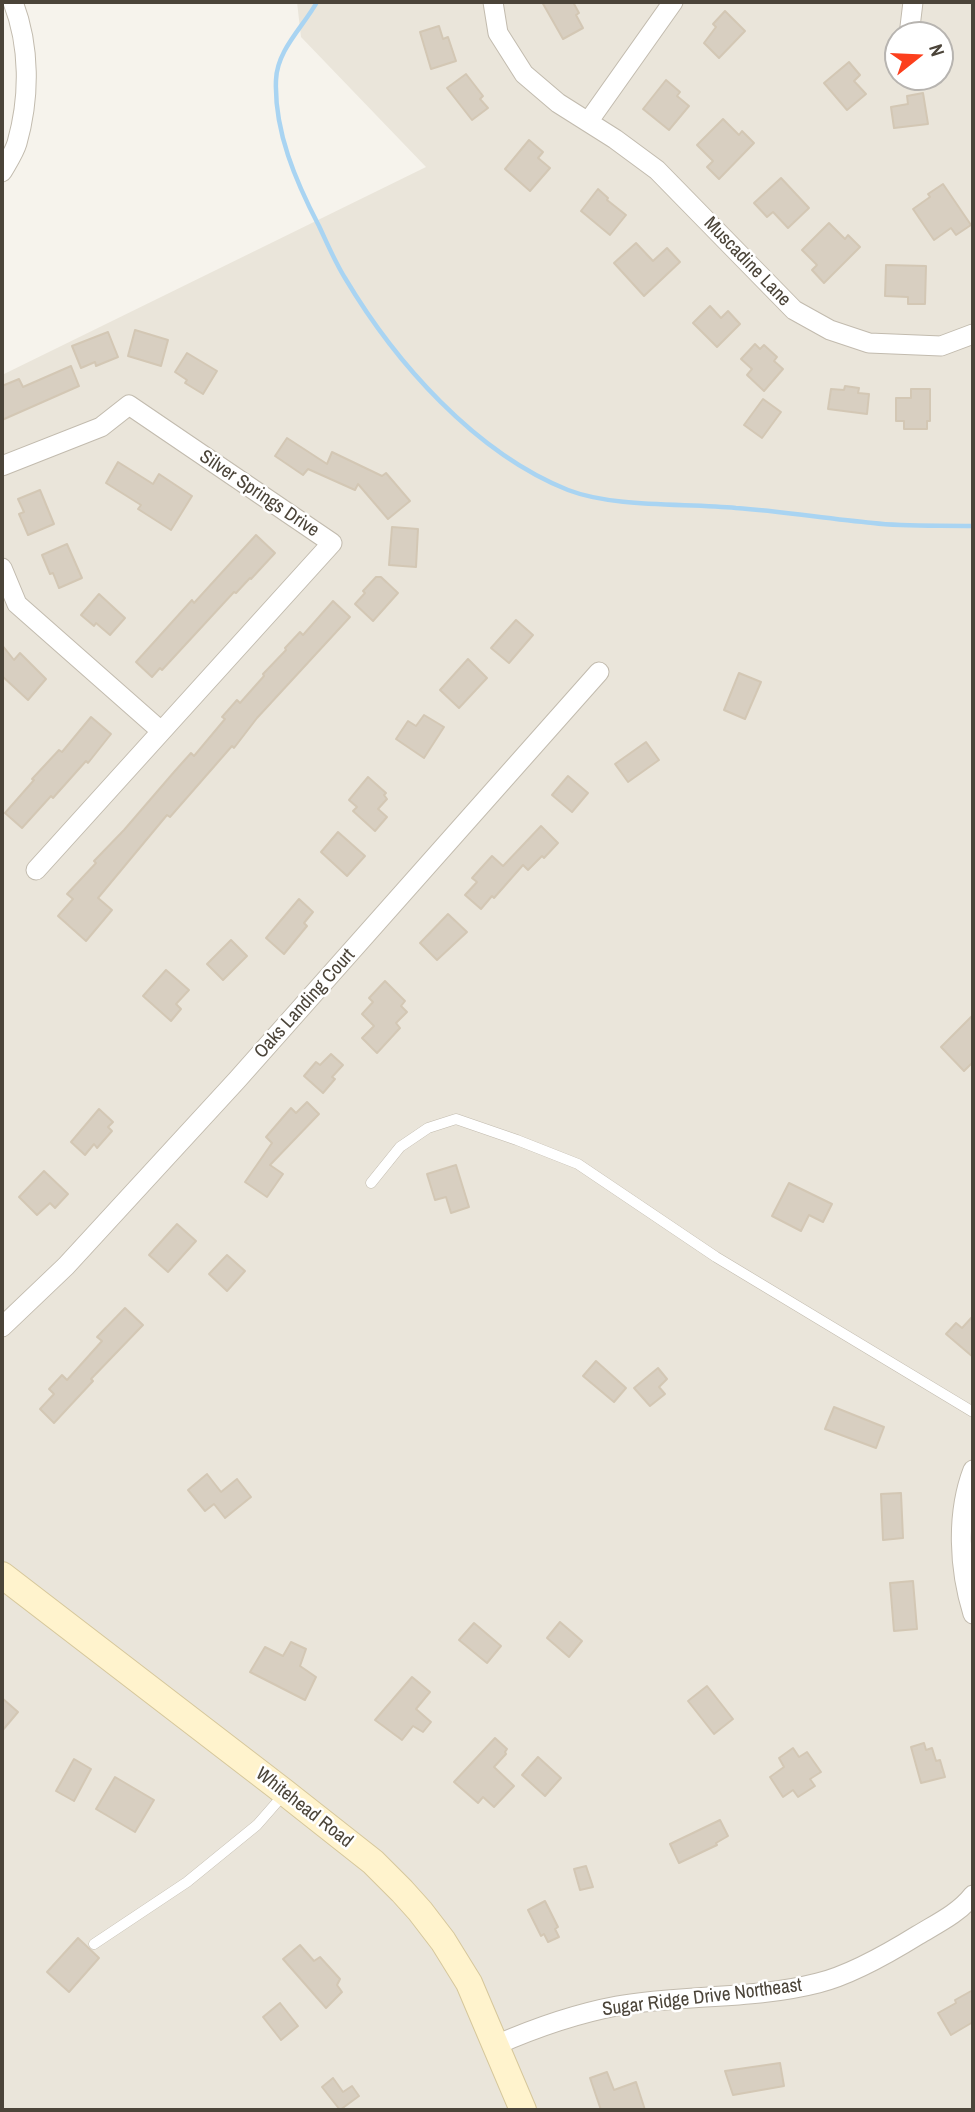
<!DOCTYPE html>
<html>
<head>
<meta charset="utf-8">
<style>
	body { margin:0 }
	#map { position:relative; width:975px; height:2112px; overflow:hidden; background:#f6f3ec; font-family:"Archivo Narrow",sans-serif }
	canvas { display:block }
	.frame { position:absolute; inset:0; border:4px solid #4b4439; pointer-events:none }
	.north { position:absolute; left:884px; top:21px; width:70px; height:70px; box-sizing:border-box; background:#fff; border:2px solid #b7b4b0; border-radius:50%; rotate:72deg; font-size:19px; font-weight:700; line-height:28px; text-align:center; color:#4b4439 }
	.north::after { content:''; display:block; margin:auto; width:24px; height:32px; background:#fc3f1d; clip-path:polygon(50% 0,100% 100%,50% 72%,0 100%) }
</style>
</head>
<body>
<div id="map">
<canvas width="975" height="2112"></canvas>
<div class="frame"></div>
<div class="north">N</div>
</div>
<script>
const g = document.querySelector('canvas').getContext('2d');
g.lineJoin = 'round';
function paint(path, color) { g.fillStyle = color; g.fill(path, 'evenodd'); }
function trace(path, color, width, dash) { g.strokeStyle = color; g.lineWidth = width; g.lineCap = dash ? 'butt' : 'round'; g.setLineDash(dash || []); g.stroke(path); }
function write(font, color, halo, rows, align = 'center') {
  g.font = font + ' "Archivo Narrow",sans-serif'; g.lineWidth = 5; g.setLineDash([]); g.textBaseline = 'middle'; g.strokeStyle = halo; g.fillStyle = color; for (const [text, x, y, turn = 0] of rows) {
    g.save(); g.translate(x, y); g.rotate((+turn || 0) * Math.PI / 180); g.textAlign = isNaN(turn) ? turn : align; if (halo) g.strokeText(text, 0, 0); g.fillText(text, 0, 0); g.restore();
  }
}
paint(new Path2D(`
	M297,2H973V2110H2V375L426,167L301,37ZM898,35H940V77H898Z`), '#eae5da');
trace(new Path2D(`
	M317,2C303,27 277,50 276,80C274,131 296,182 319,226C327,243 335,262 345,278C395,362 475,453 568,490C615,508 685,503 736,508C782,511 827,519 873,523C906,527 940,525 973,526`), '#a9d4f2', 4.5);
const building = new Path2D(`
	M542,2H573L579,13L576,15L583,28L563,39Z
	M725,11L745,31L719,58L704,43L716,27L713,24Z
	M439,26L443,39L448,37L456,61L431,69L420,32Z
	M849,62L860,75L854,81L866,94L847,110L824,83Z
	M466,74L483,96L480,99L488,108L472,120L447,88Z
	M666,80L680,92L677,96L689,106L669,130L643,109Z
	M923,93L928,124L894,128L891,107L908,104L907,96Z
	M723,119L739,135L742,131L754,143L719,179L707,167L713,161L697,145Z
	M529,140L543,152L538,158L550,168L530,191L505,169Z
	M781,178L809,208L788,228L773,212L767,217L754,203Z
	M943,184L971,225L956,235L951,228L934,240L913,209L930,197L928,194Z
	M598,189L608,198L607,200L626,215L610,235L581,211Z
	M829,223L845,239L848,235L860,247L824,283L812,270L817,265L802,250Z
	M636,243L653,261L667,248L680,262L644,296L614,263Z
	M886,265L926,266L925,304H908V297L885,296Z
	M710,306L721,318L728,311L740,324L717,347L693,323Z
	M135,330L168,340L161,366L128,356Z
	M108,332L118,357L96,366L95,362L81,368L72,346Z
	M755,344L760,349L764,345L777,357L774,361L783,369L764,391L747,375L752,369L741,359Z
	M187,353L217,371L203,394L185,383L187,380L175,372Z
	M71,366L79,386L2,420V386L19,379L23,387Z
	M845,386L859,388L858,393L869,394L867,414L828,409L831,389L844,390Z
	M911,389H930V421H927V429H904V421H896V398H911Z
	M763,399L781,412L762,438L744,425Z
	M287,438L327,464L332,452L382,476L386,473L410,501L388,519L358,484L355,490L308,469L303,475L275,456Z
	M118,462L153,484L159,474L192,496L171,530L138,509L141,505L106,483Z
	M40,490L54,524L28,535L19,514L24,512L18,499Z
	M392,527L418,529L416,567L389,565Z
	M256,535L275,553L251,579L250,578L236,593L234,592L162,670L160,668L152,677L136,662L192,600L194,603Z
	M67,544L82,578L59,588L53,573L50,574L42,555Z
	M376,577H381L398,593L373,621L355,604L365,593L363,591Z
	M99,594L125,618L110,635L96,623L94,626L81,615Z
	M333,601L350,617L257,718L234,748L232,746L170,817L167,815L98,898L112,910L86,941L58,916L73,899L67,894L96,863L94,861L124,830L174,772L191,753L194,756L225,719L222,717L237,700L240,703L264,676L263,674L286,650L285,648L300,632L303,635Z
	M516,620L533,635L509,663L491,648Z
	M2,645L14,660L20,653L46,679L28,700L2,676Z
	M468,659L487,678L459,708L440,690Z
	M739,673L761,682L745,719L724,710Z
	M424,715L444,727L424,758L396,739L408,721L416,726Z
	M91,717L111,734L88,763L86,761L53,798L51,796L22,828L5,813L34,780L32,779L59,750L62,752Z
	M646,742L659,760L628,782L615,764Z
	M568,776L588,793L572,812L552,795Z
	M368,777L386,793L384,795L387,799L378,809L387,817L375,831L353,811L357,807L349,800Z
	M541,826L558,843L544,858L542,856L528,870L523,865L494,898L492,896L481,909L465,895L477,882L472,878L492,856L503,866Z
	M338,832L365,856L347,876L321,852Z
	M299,899L313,912L304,923L307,926L284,954L266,938Z
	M448,914L467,932L437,960L420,943Z
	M231,940L247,956L223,980L207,964Z
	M166,970L189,990L176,1004L181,1009L171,1021L143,996Z
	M385,981L405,1001L401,1006L407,1012L396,1023L400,1028L377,1053L362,1038L374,1026L362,1014L373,1002L369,998Z
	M973,1015V1062L964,1071L941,1047Z
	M331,1054L343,1065L332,1077L335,1079L323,1093L304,1076L316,1062L320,1065Z
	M307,1102L319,1114L270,1165L283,1174L267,1197L245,1182L272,1143L266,1137L291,1108L296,1113Z
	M99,1109L113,1122L108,1127L112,1131L97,1148L94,1144L85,1155L71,1142Z
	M456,1165L469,1207L451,1213L446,1197L435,1200L427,1174Z
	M44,1171L68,1194L55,1208L50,1203L37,1215L19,1197Z
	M789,1183L832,1204L823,1222L809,1215L801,1231L772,1216Z
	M177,1224L196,1241L168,1272L149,1255Z
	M227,1255L245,1271L227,1291L209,1274Z
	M125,1308L143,1325L91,1379L93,1381L54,1423L40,1409L54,1394L49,1389L62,1375L67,1380L102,1341L97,1337Z
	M973,1316V1357L946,1334L956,1323L962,1328Z
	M596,1361L626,1388L614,1402L583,1376Z
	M658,1368L667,1379L659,1387L665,1394L650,1406L634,1388Z
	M834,1407L884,1427L876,1448L825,1429Z
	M207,1474L221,1492L237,1479L251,1497L225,1518L214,1504L205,1511L188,1490Z
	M901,1493L903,1538L883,1540L881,1494Z
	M913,1581L917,1629L894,1631L890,1583Z
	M560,1622L582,1641L569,1657L547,1638Z
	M474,1623L501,1646L487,1663L459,1640Z
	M291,1642L306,1649L300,1666L316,1677L305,1700L250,1672L265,1647L283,1656Z
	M412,1677L430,1692L416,1709L431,1722L423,1732L413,1726L402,1740L375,1720Z
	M707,1686L733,1719L714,1734L688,1701Z
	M2,1698L18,1712L2,1731Z
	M495,1738L507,1749L505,1752L506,1754L494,1767L514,1786L494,1807L483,1797L478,1803L454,1782Z
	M924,1743L926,1750L932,1748L936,1761L940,1760L945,1777L921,1783L911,1747Z
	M793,1748L799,1757L807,1752L821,1772L810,1779L815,1786L798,1797L793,1790L783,1797L770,1777L784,1767L779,1758Z
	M538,1757L561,1778L545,1796L522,1775Z
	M74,1759L91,1769L74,1801L56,1791Z
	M115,1777L154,1800L135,1832L96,1809Z
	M720,1820L728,1836L716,1843L717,1845L679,1863L670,1844Z
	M586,1866L593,1887L580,1890L574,1869Z
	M545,1901L558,1927L555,1929L559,1937L548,1942L544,1934L541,1936L528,1910Z
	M78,1938L99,1958L69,1992L47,1972Z
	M300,1945L314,1961L320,1957L340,1979L337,1985L342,1992L326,2008L283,1959Z
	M973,1990V2022L951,2035L938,2013L956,2003L955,2000Z
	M280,2003L298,2026L281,2040L263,2017Z
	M780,2063L784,2086L733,2095L725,2071Z
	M607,2072L614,2090L636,2082L645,2110H601L590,2078Z
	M333,2078L343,2092L352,2086L359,2096L340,2110L322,2087Z`);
paint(building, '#d8cfc1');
trace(building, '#d3c7b4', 2);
const lane = new Path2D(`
	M371,1183L400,1147L428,1128L456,1119L517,1140L578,1164L716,1257L973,1412
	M94,1944L187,1882L257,1825L278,1801L283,1792`);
const street = new Path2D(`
	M493,2L498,33L524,74L558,103L615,139L657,170L794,310L830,330L869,343L941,346L973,334
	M909,35L913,2
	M588,122L673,2
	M2,172C7,163 14,153 17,143C30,97 30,46 13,2
	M2,466L101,427L129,405L332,543L36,870
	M2,568L17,604L161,731
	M2,1327L66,1266L237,1080L599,672
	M973,1470C956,1514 959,1569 973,1614
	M496,2045C535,2028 574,2014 617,2006C683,1994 752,2000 818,1983C851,1975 889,1953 918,1935C938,1923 959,1913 973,1895`);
const secondary = new Path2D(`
	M2,1575L283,1791L373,1862L402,1891L420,1911L443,1941L469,1983L523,2110`);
trace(lane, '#c2bbae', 11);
trace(street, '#c2bbae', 21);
trace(secondary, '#d6c79b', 28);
trace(lane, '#fff', 10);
trace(street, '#fff', 19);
trace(secondary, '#fff3cd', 26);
write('19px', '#4b4439', '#fff', [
	["Muscadine Lane",747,262,46],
	["Silver Springs Drive",259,494,34],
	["Oaks Landing Court",305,1004,-48],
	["Whitehead Road",304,1808,38],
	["Sugar Ridge Drive Northeast",702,1998,-7]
]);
</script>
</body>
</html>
